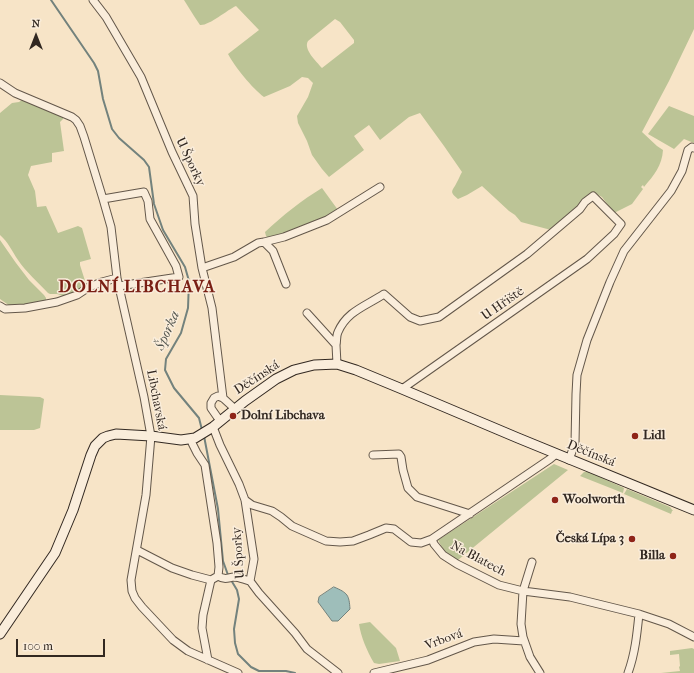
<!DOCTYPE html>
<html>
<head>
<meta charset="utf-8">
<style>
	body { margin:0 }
	#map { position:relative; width:694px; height:673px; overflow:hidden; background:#f7e4c7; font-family:"IM FELL French Canon",serif }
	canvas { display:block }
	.north { position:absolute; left:16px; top:16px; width:40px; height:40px; -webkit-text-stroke:3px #faeddb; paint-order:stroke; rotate:0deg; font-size:11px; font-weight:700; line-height:16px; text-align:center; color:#322821 }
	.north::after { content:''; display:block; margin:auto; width:14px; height:18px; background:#322821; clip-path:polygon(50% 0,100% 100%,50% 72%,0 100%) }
	.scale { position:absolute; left:16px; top:639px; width:89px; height:18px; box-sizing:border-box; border:2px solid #322821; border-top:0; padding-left:5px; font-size:12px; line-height:14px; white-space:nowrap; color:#322821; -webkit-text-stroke:3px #faeddb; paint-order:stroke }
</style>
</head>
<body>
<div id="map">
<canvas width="694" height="673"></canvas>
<div class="north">N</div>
<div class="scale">100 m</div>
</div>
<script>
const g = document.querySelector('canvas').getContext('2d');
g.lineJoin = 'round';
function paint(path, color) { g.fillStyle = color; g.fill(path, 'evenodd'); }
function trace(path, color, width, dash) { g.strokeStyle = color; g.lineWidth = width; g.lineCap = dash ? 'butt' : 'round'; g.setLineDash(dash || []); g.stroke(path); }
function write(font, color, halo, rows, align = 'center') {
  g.font = font + ' "IM FELL French Canon",serif'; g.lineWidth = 3; g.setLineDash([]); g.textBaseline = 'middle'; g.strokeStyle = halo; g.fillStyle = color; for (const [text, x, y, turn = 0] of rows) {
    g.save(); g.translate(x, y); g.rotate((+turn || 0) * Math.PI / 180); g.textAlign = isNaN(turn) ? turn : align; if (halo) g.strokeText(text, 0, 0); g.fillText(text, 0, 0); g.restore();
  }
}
paint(new Path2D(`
	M184,0H694V29L669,81L642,132L657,146L663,150C662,166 654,175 644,187L643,185L641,187L643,189L632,204L614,213L602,197L593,192L579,206L551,230L521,222L515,215L509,211L482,186L467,195L458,199C448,191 453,191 457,182C459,179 460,175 462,172L444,146L420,113L409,117L380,140L369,125L354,136L364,150L329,177L322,169L312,155L307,141L298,123L297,116L308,97L313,83L308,78L302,77L290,86L264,97C252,88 235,67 228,54L259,30L236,6C227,10 209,26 200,25L194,16ZM335,19L340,22L354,40V43L322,68C316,61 303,49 308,41Z
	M22,100L63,117V119L60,122L64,151L52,153V162L31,166L28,175L35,191L37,207L46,206L58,233L78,226L82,228L91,259L80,262V265L86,284L70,295L63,296L57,294H50L48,293C38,282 26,272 18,260C12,251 8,242 0,235V113L12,103L19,102Z
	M669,106L694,116V143L684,139L674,149L648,134Z
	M322,188L338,210L327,217L280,237L269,239L266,236L265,232C283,215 302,200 322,188Z
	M0,240L16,263L29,280L44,295L46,298V302L44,303L10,306L0,299Z
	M0,395L40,397L44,399L40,428L34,430H0Z
	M554,464L568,470L458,560L444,551L438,540Z
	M584,472H589L624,488L623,493L580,476Z
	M627,489L670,507L673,511H672L671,514L624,494Z
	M370,622L396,648L400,661L379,664L374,663C367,651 361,637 359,624Z
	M692,648L694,649V673H661L680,671L679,667L680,666L679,654L670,655V651Z`), '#bcc496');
const water = new Path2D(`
	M334,587C348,593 349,595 350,609L338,621H332L318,602L319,597Z`);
paint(water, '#9ebeba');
trace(water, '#73827d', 1);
trace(new Path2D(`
	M51,0L94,63L98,71L103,99L112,129L119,138L144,160L149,167L154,204L163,230L185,267L189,281L188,308L181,333L166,359L165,370L174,388L199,418L202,430
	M204,436L218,509L223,561L228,575L237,590L239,599L234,629L235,643L238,654L251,667L259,671H286L295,673`), '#73827d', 2);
const minor = new Path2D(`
	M93,0L106,17L141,77L172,152L193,196L195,224L202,268L212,308L223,398
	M0,83L15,93L72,117L76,120L80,126L84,137L103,199L111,227L117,278L144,397L151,436L146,495L131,580L132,591L135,598L142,607L173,640L188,651L238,673
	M103,199L144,192L148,201L150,219L176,266L179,277L119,286
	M264,242L284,237L327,220L380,187
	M202,268L234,257L258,243L264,242L273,251L286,284
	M0,306L5,309L25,308L57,302L77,295L89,287L102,282L117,278
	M307,313L336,345L337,364
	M336,345C337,341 336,336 338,332C347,311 366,306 384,294L410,317L420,321L439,317L527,254L580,209L585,202L593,196L621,224L614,234L587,259L402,389
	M220,421L211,408V403L214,398L218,396L223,398L235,409
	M213,427L220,445L239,484L245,500L254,559L250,581L259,593L295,633L307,649L338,673
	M191,439L192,443L197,453L205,465L217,543L219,567L218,576L211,580L203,615L202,628L208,660
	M373,455L399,454L401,457L403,470L408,488L417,497L470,514
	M569,460L575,443L576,394L577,375L587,340L610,282L624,251L671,191L682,171L688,150L692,147L694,148
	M245,500L252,505L272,511L281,517L292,526L326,541L340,542L353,541L369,535L386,528L394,529L411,542L421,543L432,539L434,544L443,555L457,564L499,585L523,591L570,597L639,614L669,624L694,637
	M432,539L550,459L556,454
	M137,550L172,568L192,575L211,580
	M532,562L523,591L521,624L523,637L530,657L540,673
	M218,576C225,580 227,578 234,577C239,577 245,580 250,581
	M374,673L428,660L474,642L494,639L524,641
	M628,673C635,654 637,634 639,614`);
const secondary = new Path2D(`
	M0,634L55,553L73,510L91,455L95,446L103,438L108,436L116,434L151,436L181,440L195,438L213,427L245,401L276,379L294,370L314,365L337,364L356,370L402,389L518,438L694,510`);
trace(minor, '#63574a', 9);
trace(secondary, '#322821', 11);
trace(minor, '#faeddb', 7);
trace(secondary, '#faeddb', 9);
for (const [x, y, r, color] of [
	[233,416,4,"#8f2418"],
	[635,436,4,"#8f2418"],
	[555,500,4,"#8f2418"],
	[632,539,4,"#8f2418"],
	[673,556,4,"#8f2418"]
]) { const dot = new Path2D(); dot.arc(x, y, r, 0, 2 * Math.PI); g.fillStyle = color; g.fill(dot); trace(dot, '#faeddb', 1.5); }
write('13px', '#322821', '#faeddb', [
	["U Šporky",190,162,65],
	["U Hřiště",503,304,-35],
	["Děčínská",257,378,-33],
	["Libchavská",156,400,79],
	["Děčínská",591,454,22],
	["U Šporky",239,553,-94],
	["Na Blatech",478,559,28],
	["Vrbová",444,640,-20]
]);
write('bold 13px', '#322821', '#faeddb', [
	["Dolní Libchava",241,416],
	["Lidl",643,436],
	["Woolworth",563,500],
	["Česká Lípa 3",624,539,"right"],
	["Billa",665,556,"right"]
], 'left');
write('italic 14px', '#52554f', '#faeddb', [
	["Šporka",168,331,-66]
]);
g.letterSpacing = '1px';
write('bold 17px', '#7a1f14', '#faeddb', [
	["DOLNÍ LIBCHAVA",137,288]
]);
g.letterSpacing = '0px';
</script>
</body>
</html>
